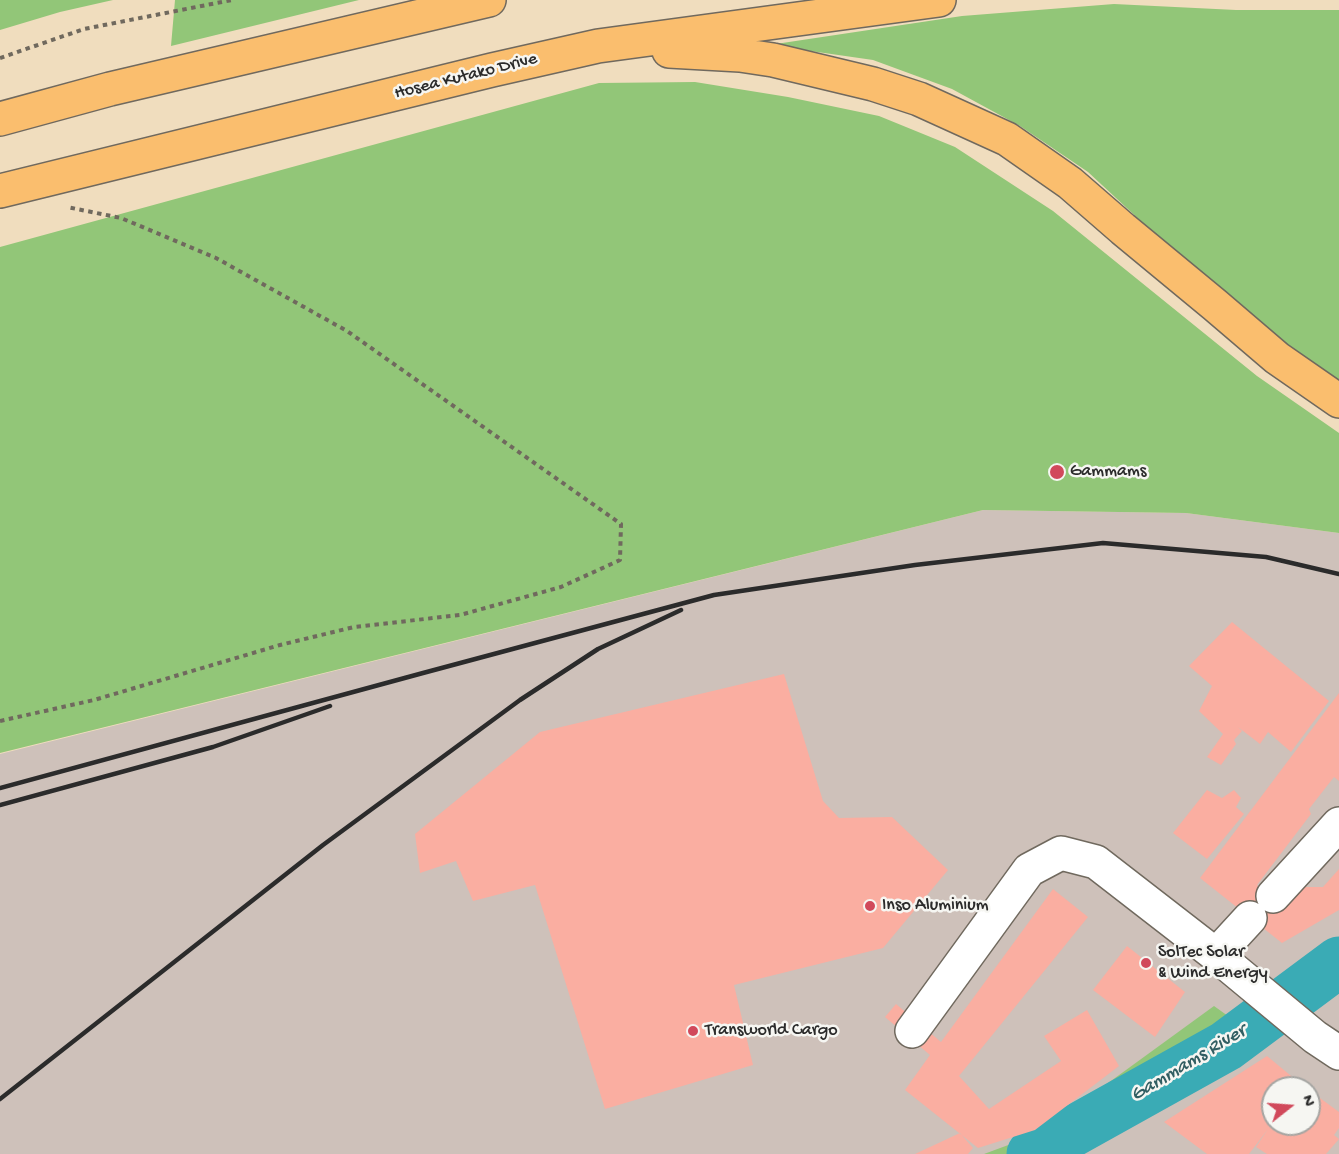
<!DOCTYPE html>
<html>
<head>
<meta charset="utf-8">
<style>
	body { margin:0 }
	#map { position:relative; width:1339px; height:1154px; overflow:hidden; background:#f0ddbe; font-family:"Gochi Hand",sans-serif }
	canvas { display:block }
	.north { position:absolute; left:1261px; top:1076px; width:60px; height:60px; box-sizing:border-box; background:#f6f6f2; border:2px solid #a5a5a2; border-radius:50%; rotate:73deg; font-size:16px; font-weight:700; line-height:24px; text-align:center; color:#2b2b2b }
	.north::after { content:''; display:block; margin:auto; width:21px; height:27px; background:#d1495b; clip-path:polygon(50% 0,100% 100%,50% 72%,0 100%) }
</style>
</head>
<body>
<div id="map">
<canvas width="1339" height="1154"></canvas>
<div class="north">N</div>
</div>
<script>
const g = document.querySelector('canvas').getContext('2d');
g.lineJoin = 'round';
function paint(path, color) { g.fillStyle = color; g.fill(path, 'evenodd'); }
function trace(path, color, width, dash) { g.strokeStyle = color; g.lineWidth = width; g.lineCap = dash ? 'butt' : 'round'; g.setLineDash(dash || []); g.stroke(path); }
function write(font, color, halo, rows, align = 'center') {
  g.font = font + ' "Gochi Hand",sans-serif'; g.lineWidth = 5; g.setLineDash([]); g.textBaseline = 'middle'; g.strokeStyle = halo; g.fillStyle = color; for (const [text, x, y, turn = 0] of rows) {
    g.save(); g.translate(x, y); g.rotate((+turn || 0) * Math.PI / 180); g.textAlign = isNaN(turn) ? turn : align; if (halo) g.strokeText(text, 0, 0); g.fillText(text, 0, 0); g.restore();
  }
}
paint(new Path2D(`
	M983,510L1186,513L1339,533V1154H0V754ZM1273,1088H1309V1124H1273Z`), '#cec1ba');
paint(new Path2D(`
	M0,0H113L60,12L0,30Z
	M175,0H359L171,46Z
	M1114,4L1236,10H1339V383L1250,318L1158,237L1088,172L1020,126L952,89L873,60L769,45L962,16Z
	M695,82L788,97L879,116L955,147L1053,211L1257,376L1339,433V533L1186,513L983,510L0,753V247L599,83Z
	M1214,1006L1263,1041L1082,1154H984L1038,1134Z`), '#92c678');
trace(new Path2D(`
	M1032,1154L1226,1046L1339,962`), '#3aabb5', 51);
paint(new Path2D(`
	M1232,622L1329,701L1291,752L1268,732L1260,744L1238,727L1242,731L1234,740L1236,744L1221,765L1207,757L1223,734L1199,711L1212,686L1189,666Z
	M784,674L823,801L839,818L892,817L948,870L883,948L734,985L753,1065L605,1109L535,885L473,901L456,861L420,873L415,834L540,732Z
	M1339,693V781L1334,777L1309,809L1311,814L1257,885L1287,905L1304,887H1323L1339,869V910L1282,943L1200,878Z
	M1207,790L1222,798L1234,790L1241,798L1236,807L1244,814L1207,859L1173,833Z
	M1053,889L1088,917L959,1076L989,1109L1061,1061L1044,1036L1087,1010L1119,1066L1035,1130L978,1148L905,1090L930,1055L885,1017L896,1004L941,1042Z
	M1127,946L1185,992L1155,1037L1093,990Z
	M1267,1056L1302,1085L1300,1088H1273V1124H1275L1287,1133L1293,1124H1309V1090L1339,1112V1128L1334,1135L1339,1139L1326,1154H1267L1256,1147L1268,1129L1249,1154H1207L1164,1122Z
	M960,1133L973,1148L968,1154H915Z`), '#faaea1');
const minor = new Path2D(`
	M1273,896L1339,824
	M1216,955L1250,918
	M912,1031L1029,870L1061,853L1096,862L1216,955L1315,1037L1339,1053`);
const major = new Path2D(`
	M669,51L740,55L773,60L873,84L919,99L1007,139L1070,183L1123,229L1215,305L1277,358L1339,401
	M0,119L110,89L489,0
	M0,191L492,70L598,46L939,0`);
trace(minor, '#70695e', 36);
trace(major, '#70695e', 36);
trace(new Path2D(`
	M0,58L84,29L232,0
	M0,721L94,700L280,645L354,627L460,615L561,587L620,560L621,524L347,331L216,258L121,218L67,207`), '#70695e', 4, [4.5, 4.5]);
trace(minor, '#fff', 33);
trace(major, '#fabe6e', 33);
trace(new Path2D(`
	M0,788L423,673L714,595L915,565L1103,543L1266,557L1339,574
	M0,805L213,747L330,706
	M0,1099L323,845L520,700L598,649L681,610`), '#2b2b2b', 4.5);
for (const [x, y, r, color] of [
	[1057,472,8,"#d1495b"],
	[870,906,6,"#d1495b"],
	[1146,963,6,"#d1495b"],
	[693,1031,6,"#d1495b"]
]) { const dot = new Path2D(); dot.arc(x, y, r, 0, 2 * Math.PI); g.fillStyle = color; g.fill(dot); trace(dot, '#f6f6f2', 2); }
write('18px', '#2b2b2b', '#f6f6f2', [
	["Hosea Kutako Drive",466,77,-14]
]);
write('18px', '#2b2b2b', '#f6f6f2', [
	["Gammams",1070,472],
	["Inso Aluminium",882,906],
	["SolTec Solar",1158,953],
	["& Wind Energy",1158,974],
	["Transworld Cargo",705,1031]
], 'left');
write('italic 20px', '#315e62', '#f6f6f2', [
	["Gammams River",1189,1064,-31]
]);
</script>
</body>
</html>
